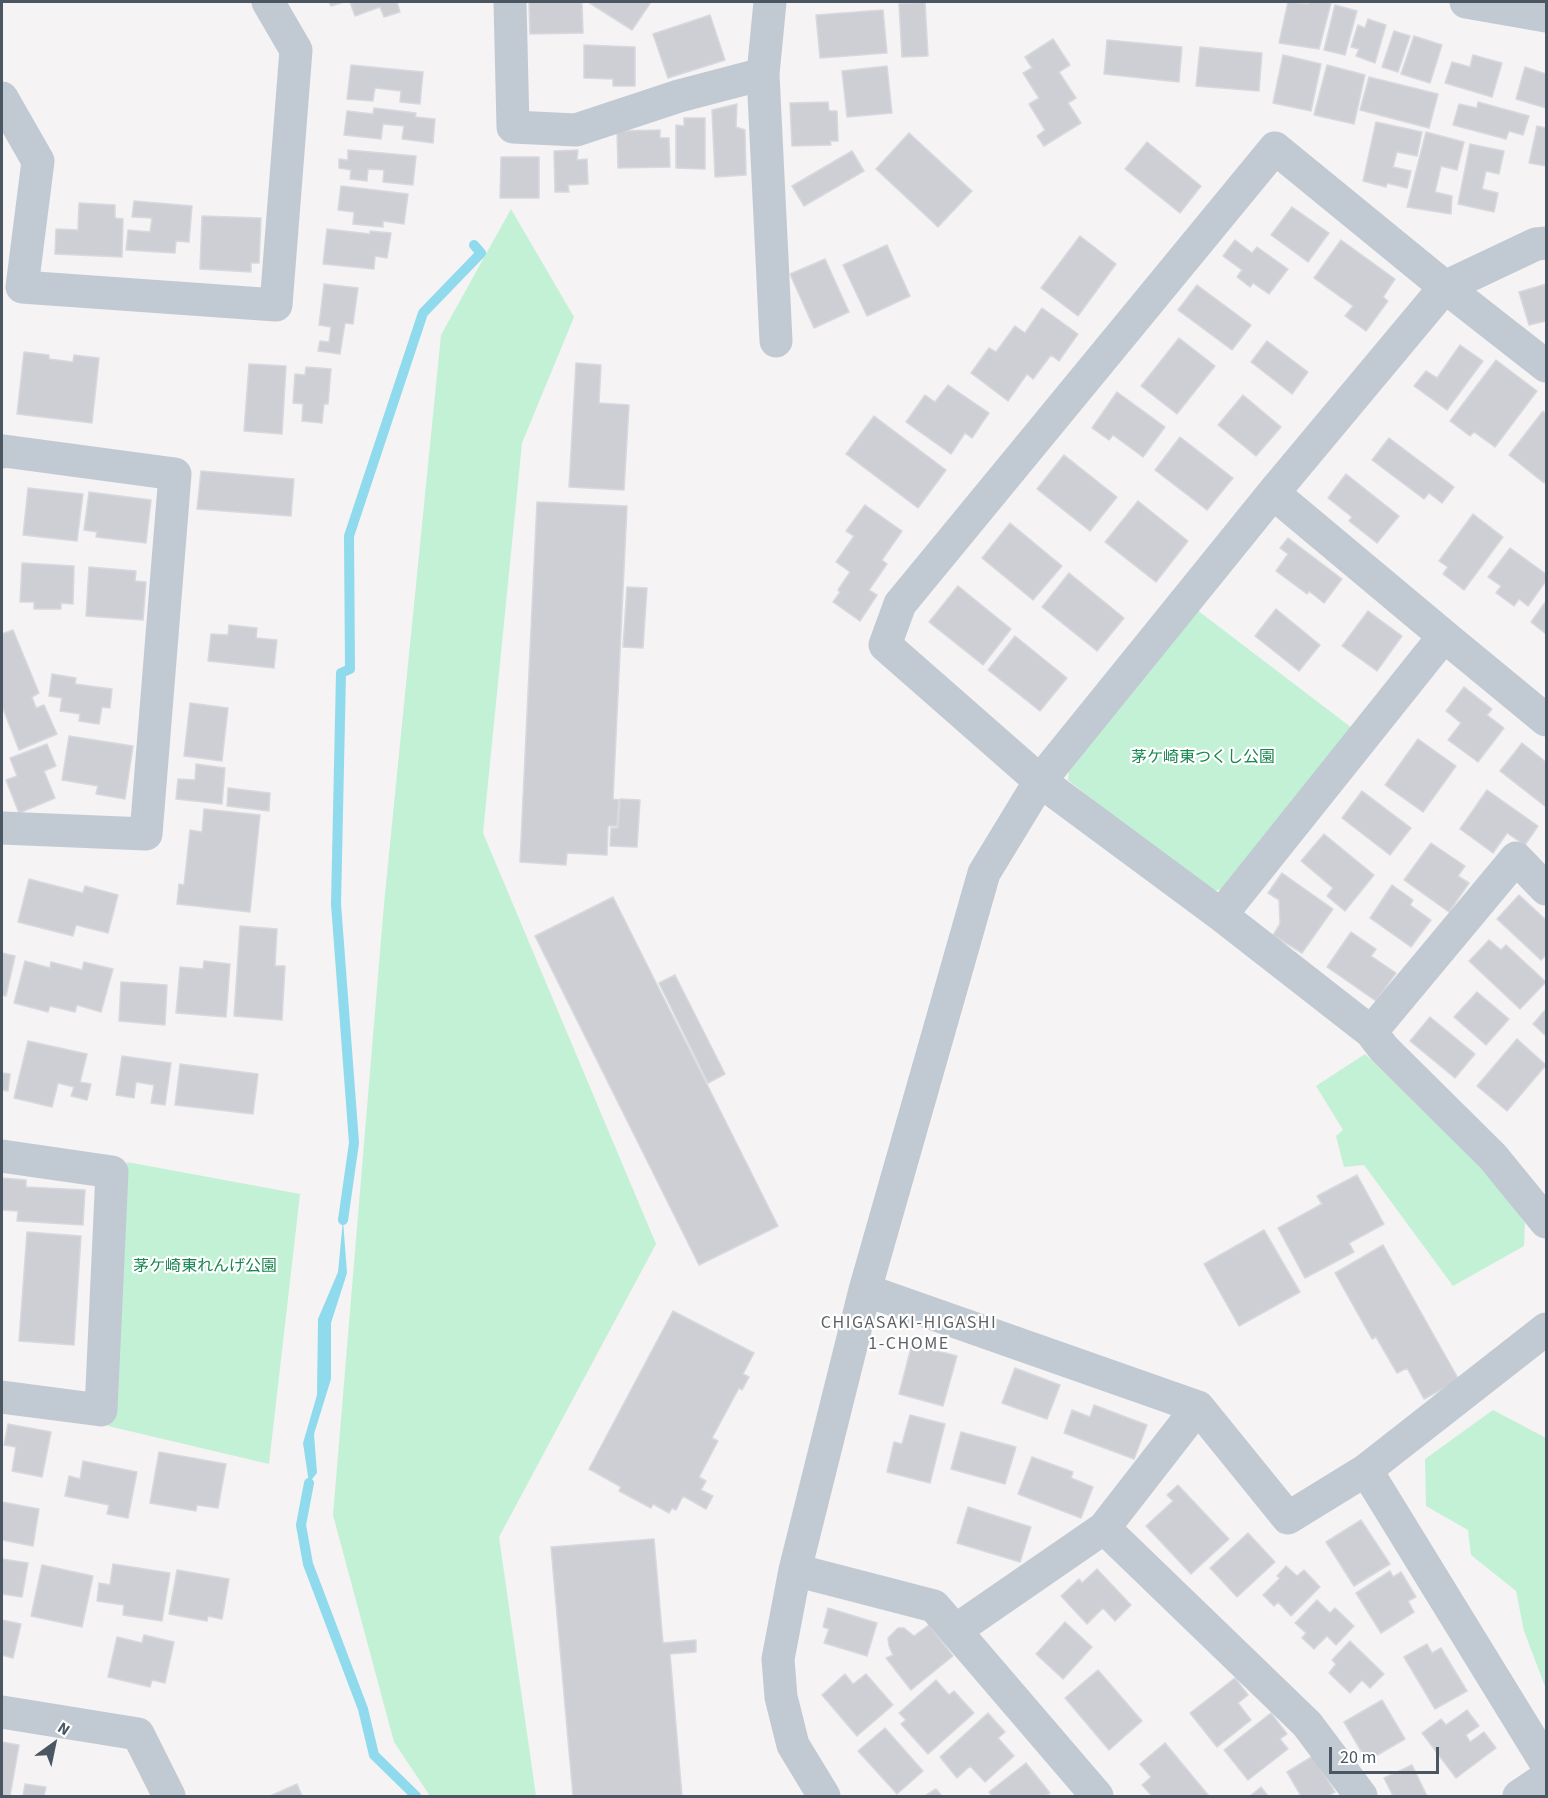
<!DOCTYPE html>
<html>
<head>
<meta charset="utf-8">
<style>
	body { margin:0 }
	#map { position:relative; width:1548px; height:1798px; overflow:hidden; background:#f5f3f3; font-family:"Source Sans 3",sans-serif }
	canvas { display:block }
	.frame { position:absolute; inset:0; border:3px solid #4a5661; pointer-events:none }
	.north { position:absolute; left:24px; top:1714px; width:60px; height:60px; -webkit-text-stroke:4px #fff; paint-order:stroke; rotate:33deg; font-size:16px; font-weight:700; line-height:24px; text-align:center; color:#4a5661 }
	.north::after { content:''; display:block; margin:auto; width:21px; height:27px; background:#4a5661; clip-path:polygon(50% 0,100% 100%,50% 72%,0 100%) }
	.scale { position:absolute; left:1329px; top:1747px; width:110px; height:27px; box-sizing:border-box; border:3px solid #4a5661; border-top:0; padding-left:8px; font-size:18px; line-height:21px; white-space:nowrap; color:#4a5661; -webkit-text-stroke:4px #fff; paint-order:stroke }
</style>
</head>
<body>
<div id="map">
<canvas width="1548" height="1798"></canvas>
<div class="frame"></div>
<div class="north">N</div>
<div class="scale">20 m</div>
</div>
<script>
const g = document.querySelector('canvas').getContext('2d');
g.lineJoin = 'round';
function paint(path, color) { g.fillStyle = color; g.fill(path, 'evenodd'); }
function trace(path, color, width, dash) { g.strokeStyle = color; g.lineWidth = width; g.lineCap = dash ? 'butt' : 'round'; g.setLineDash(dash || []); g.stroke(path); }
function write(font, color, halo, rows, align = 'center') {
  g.font = font + ' "Source Sans 3","Noto Sans JP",sans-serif'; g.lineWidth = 4.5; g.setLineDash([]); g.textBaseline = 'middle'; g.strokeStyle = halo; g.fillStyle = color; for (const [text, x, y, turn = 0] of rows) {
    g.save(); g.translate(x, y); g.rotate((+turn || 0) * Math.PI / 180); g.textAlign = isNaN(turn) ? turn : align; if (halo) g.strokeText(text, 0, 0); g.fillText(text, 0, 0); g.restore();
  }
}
paint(new Path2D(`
	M511,209L574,317L522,443L483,833L656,1244L499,1537L536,1796H430L394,1742L333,1515L384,904L441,335Z
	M1197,610L1352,728L1223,889L1207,892L1068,780L1069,769Z
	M1365,1054L1449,1136L1488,1172L1525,1223L1524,1246L1453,1286L1364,1165L1344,1167L1336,1136L1343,1130L1316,1086Z
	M127,1162L300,1194L269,1464L108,1426Z
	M1493,1410L1546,1438V1689L1524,1631L1516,1591L1471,1555L1468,1530L1426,1506L1425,1459Z`), '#c3f1d5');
paint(new Path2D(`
	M343,1220L347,1273L331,1323V1379L314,1434L317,1473L309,1483L303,1443L317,1395L318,1319L338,1272Z`), '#90daee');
trace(new Path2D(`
	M343,1220L354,1143L336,904L341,673L350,669L349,536L423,313L481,253L474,245
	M309,1483L301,1525L308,1564L363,1709L374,1755L416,1796`), '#90daee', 10);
const building = new Path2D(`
	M329,2H344L331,6Z
	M350,2H398H397L400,12L384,17L380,7L355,16Z
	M529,2H582L583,33L530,34Z
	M588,2H651L632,30Z
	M925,2L928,56L902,57L899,4Z
	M1288,2L1308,4L1310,2H1325L1331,3L1319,49L1279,43Z
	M1335,5L1357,11L1345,55L1324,50Z
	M883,10L887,53L820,58L816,15Z
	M710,15L725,60L668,78L653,34Z
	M1368,19L1386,25L1375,63L1356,56L1359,49L1351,47L1358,25L1365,28Z
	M1394,31L1410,36L1398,72L1382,67Z
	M1414,36L1442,45L1430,83L1401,74Z
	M1053,39L1070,65L1059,72L1076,98L1068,103L1081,123L1044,146L1037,136L1045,130L1029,104L1039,98L1023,73L1032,68L1025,57Z
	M1107,40L1182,47L1179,82L1104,74Z
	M584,45L635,47V86H613V79L584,78Z
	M1200,47L1262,53L1259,91L1196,86Z
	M1283,55L1321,64L1311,111L1273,103Z
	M1473,55L1502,63L1492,97L1445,83L1452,62L1470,67Z
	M351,65L423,72L420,104L400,102L401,91L375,88L373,101L347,99Z
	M1327,65L1365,75L1354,124L1314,115Z
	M887,66L892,113L847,117L842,71Z
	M1525,67L1546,74V108L1516,99Z
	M1369,77L1438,94L1429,128L1360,110Z
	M828,102L829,111H837L838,141H830L831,145L792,146L790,103Z
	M1478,102L1529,116L1523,135L1509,131L1506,139L1453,125L1459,104L1477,108Z
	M737,104L736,127L745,130L746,175L715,177L712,110Z
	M374,108L416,113L415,117L435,119L433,143L402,139L404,126L383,124L381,139L344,135L347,111L373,114Z
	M684,118H705V169L676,168V125L684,126Z
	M1376,122L1422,132L1417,156L1397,152L1393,167L1411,171L1407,188L1387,183L1386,187L1363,181Z
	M1537,126L1546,128V166L1529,163Z
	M660,130V138H669L670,167L618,168L617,131Z
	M1426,132L1464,142L1457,170L1441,166L1435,192L1452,196L1451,214L1407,207Z
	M909,133L972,191L938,227L876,169Z
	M1147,142L1201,186L1180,213L1125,169Z
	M1470,144L1504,151L1499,174L1486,171L1482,189L1498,193L1494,212L1458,204Z
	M348,150L416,156L413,185L383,182L384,170L368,169L367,181L350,179L351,170L339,168V159L348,160Z
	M578,150L577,160L587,159L588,184L568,185L569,192H555L554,151Z
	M852,151L864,171L804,206L792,186Z
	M501,157H539V198H500Z
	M341,186L408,194L404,224L383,221V227L353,224L354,212L338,210Z
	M134,201L192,206L189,242L176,241L175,253L126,250L128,230L150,232L152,218L132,217Z
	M79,203L115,205V218L123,219L122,257L55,254L56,229L78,230Z
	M1292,207L1329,233L1308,262L1271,235Z
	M202,216L261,218L259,263H251V272L200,269Z
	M327,229L370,234V231L391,233L387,258L375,256L374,269L323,264Z
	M1080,236L1116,264L1078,316L1041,288Z
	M1235,240L1252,253L1257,247L1288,269L1269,294L1253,283L1250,287L1237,277L1242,270L1223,256Z
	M1341,240L1395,279L1383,297L1388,301L1366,331L1345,316L1353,306L1314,278Z
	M887,245L910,296L867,316L843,265Z
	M825,259L849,312L814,328L790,274Z
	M324,284L358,288L353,324L345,323L340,354L318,351L320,341L329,342L331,327L319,325Z
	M1546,284V321L1529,325L1519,292Z
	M1197,285L1251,325L1232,350L1178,310Z
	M1042,308L1078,334L1059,361L1051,355L1033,379L1027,374L1008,401L971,373L989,348L996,352L1015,326L1025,333Z
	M1179,338L1215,366L1177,414L1141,386Z
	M1267,341L1308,372L1292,394L1251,362Z
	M1460,345L1483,361L1447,410L1414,386L1426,371L1437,378Z
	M24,352L49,355V359L73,362L74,355L99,358L92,423L17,414Z
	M1496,360L1537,391L1495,447L1474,432L1470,436L1450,421Z
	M576,363L601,365L599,403L629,405L624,490L569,487Z
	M249,364L286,366L282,434L244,431Z
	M306,367L331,369L328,404H324L322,423L302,421L303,404L293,403L295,374L305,375Z
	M948,385L989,413L972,438L965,433L951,454L906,422L925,395L935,402Z
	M1117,392L1165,427L1143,457L1113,435L1109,440L1092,428Z
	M1243,395L1281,427L1256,456L1218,425Z
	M1543,411L1546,414V480L1544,483L1509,455Z
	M874,416L946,470L918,508L846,454Z
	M1180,437L1233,478L1207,510L1155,470Z
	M1389,438L1454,487L1442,503L1429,493L1424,499L1372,460Z
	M1064,455L1117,497L1090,531L1037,489Z
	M201,471L294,479L291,516L197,509Z
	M1346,474L1399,516L1377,543L1349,521L1352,517L1328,498Z
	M28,488L83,494L77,541L23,535Z
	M89,492L151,500L146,543L96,537L97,532L84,530Z
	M1138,501L1188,541L1156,582L1105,542Z
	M537,502L627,506L613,799L619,800L617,826H608L607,855L567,853L566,865L520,862Z
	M865,505L902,531L882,560L887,564L869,590L877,595L860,621L833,602L840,592L838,590L850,572L836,562L854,536L846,531Z
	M1473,514L1503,537L1464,590L1443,574L1448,567L1439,561Z
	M1010,523L1062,566L1033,600L982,558Z
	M1288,538L1342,579L1324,603L1309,591L1307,594L1276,571L1288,554L1280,548Z
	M1510,548L1546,574V581L1528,606L1519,599L1514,606L1496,593L1501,586L1488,577Z
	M22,563L74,566L73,604L61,603V609H34V602H20Z
	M89,567L136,571L135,581L146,582L143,620L86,616Z
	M1069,573L1124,618L1097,651L1042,607Z
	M958,586L1011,629L983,665L929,622Z
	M627,587L647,588L643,648L623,647Z
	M1546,601V634L1531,622Z
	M1276,609L1320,645L1299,671L1255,636Z
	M1368,611L1402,636L1377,671L1342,646Z
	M229,625L257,628L256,638L277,640L274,668L208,661L211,634L228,635Z
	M13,630L39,693L32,697L36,708L44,705L57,734L19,750L2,706V634Z
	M1015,636L1067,678L1040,711L988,670Z
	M52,674L76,678L75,684L112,689L110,708L102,707L99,724L79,721L80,714L60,711L62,698L49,696Z
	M1464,687L1492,709L1487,715L1504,728L1478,762L1448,740L1461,723L1446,711Z
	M190,703L228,708L222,761L184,756Z
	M69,736L133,746L125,799L96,794L98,786L62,780Z
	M1418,739L1456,766L1423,812L1385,785Z
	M1522,743L1546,762V807L1500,771Z
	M47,744L56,766L44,771L55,798L19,813L6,780L17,776L10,758Z
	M196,764L225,768L222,804L176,799L178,779L195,780Z
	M228,788L270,793L269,811L227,806Z
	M1487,790L1538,826L1525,845L1507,833L1493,853L1460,829Z
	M1362,791L1411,828L1390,855L1342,818Z
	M620,799L640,800L637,847L610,846L611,828H618Z
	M204,809L260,815L250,912L177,904L179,884L184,885L190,830L202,832Z
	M1324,834L1374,875L1345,911L1327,896L1333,888L1301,861Z
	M1431,843L1465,866L1458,876L1469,883L1449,912L1404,880Z
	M1282,873L1333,909L1302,953L1273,935L1280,924L1279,900L1268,893Z
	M29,879L83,893L85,886L118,895L108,933L76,925L73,936L18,922Z
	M1392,885L1413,900L1410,905L1431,920L1411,947L1370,918Z
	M1519,895L1546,920V955L1541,960L1497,919Z
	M613,897L778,1226L699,1265L535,936Z
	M240,926L277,929L275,966H285L282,1020L234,1016Z
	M1351,932L1376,949L1371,956L1396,973L1376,1001L1327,967Z
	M1489,940L1501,950L1506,945L1546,982L1520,1009L1469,961Z
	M2,953L15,956L6,996L2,995Z
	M25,961L50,968L51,962L82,970L84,962L113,969L101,1012L77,1005L75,1012L50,1006L48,1012L14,1003Z
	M204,961L230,964L226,1017L176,1013L180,967L203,969Z
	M675,975L725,1074L708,1083L659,983Z
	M121,982L167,985L165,1025L119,1021Z
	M1477,992L1509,1019L1486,1045L1454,1017Z
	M1546,1009V1036L1533,1024Z
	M1430,1017L1475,1054L1455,1078L1410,1041Z
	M1517,1039L1546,1065L1507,1111L1477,1086Z
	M28,1041L87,1054L80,1082L91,1084L87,1100L71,1096L74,1087L58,1083L52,1107L14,1098Z
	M122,1056L171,1063L165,1105L151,1103L154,1085L136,1082L134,1098L116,1095Z
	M180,1064L258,1074L253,1114L175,1105Z
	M2,1073L10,1074L8,1091L2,1090Z
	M1357,1175L1384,1224L1349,1243L1354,1252L1305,1278L1278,1228L1322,1204L1317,1196Z
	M2,1178L26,1180V1187L85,1190L83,1225L17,1221L18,1211L2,1210Z
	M1264,1230L1300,1292L1239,1326L1204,1264Z
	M27,1232L81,1236L74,1345L19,1341Z
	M1383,1245L1459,1380L1424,1399L1407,1368L1397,1373L1376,1337L1372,1339L1335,1273Z
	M673,1311L754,1353L743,1374L749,1377L742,1390L739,1388L712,1438L718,1441L699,1477L706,1481L701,1490L713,1496L706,1509L683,1496L676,1510L672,1508L669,1513L653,1504L651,1508L619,1491L621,1487L589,1469Z
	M912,1344L957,1356L943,1406L899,1394Z
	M1015,1368L1060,1385L1047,1419L1002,1403Z
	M1094,1405L1147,1425L1134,1459L1064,1433L1072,1410L1090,1417Z
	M910,1415L945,1424L930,1483L887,1472L894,1442L902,1444Z
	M8,1424L51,1432L42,1477L12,1471L16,1447L4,1445Z
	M961,1432L1016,1447L1005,1484L951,1469Z
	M159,1452L226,1464L218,1508L197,1505L196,1511L150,1503Z
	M1032,1457L1073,1472L1071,1478L1093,1487L1081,1518L1018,1494Z
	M83,1461L137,1472L128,1518L107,1514L109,1505L65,1496L69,1476L80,1479Z
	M1178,1485L1229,1539L1191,1574L1146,1526L1173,1501L1167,1495Z
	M2,1502L39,1509L33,1546L2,1540Z
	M968,1507L1031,1527L1020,1562L957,1543Z
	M1361,1520L1390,1564L1354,1586L1326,1542Z
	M1248,1533L1275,1562L1237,1597L1210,1568Z
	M654,1539L663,1643L696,1640V1652L670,1654L682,1796H573L551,1547Z
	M2,1559L28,1563L22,1597L2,1594Z
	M113,1564L170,1573L162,1621L123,1615L124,1605L97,1601L99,1583L110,1585Z
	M42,1565L93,1576L82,1627L31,1616Z
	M1286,1566L1297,1576L1304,1570L1320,1587L1291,1616L1278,1602L1274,1606L1263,1595L1280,1578L1277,1576Z
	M1097,1569L1131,1605L1115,1621L1103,1608L1087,1624L1061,1596L1079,1579L1082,1583Z
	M177,1570L229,1579L222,1619L208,1616L207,1621L169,1614Z
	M1390,1571L1393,1577L1401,1572L1416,1597L1408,1601L1414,1612L1381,1633L1356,1593Z
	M1317,1600L1330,1613L1335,1608L1354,1626L1336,1645L1327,1636L1314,1649L1302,1638L1306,1633L1295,1623Z
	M828,1608L877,1623L867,1656L824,1643L829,1629L823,1627Z
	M2,1620L21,1624L13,1658L2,1655Z
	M1065,1622L1092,1647L1063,1679L1036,1654Z
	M929,1625L953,1656L911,1690L886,1658L893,1655L889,1646L888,1638L898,1628H904L914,1636Z
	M144,1635L174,1642L165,1683L152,1680L150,1687L108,1677L117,1637L142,1643Z
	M1350,1641L1384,1674L1370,1688L1362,1680L1350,1693L1329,1673L1336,1664L1332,1660Z
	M1427,1644L1432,1653L1441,1648L1467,1691L1435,1709L1404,1657Z
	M1098,1670L1142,1721L1109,1750L1065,1698Z
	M845,1674L853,1684L866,1674L893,1705L857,1736L822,1695Z
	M1235,1678L1248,1695L1238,1703L1251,1720L1217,1747L1190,1713Z
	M936,1680L949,1695L954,1691L974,1713L928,1754L901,1724L906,1720L899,1713Z
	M1382,1700L1405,1739L1367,1761L1344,1722Z
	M1467,1710L1479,1726L1466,1735L1470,1742L1484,1732L1496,1748L1456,1778L1422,1733L1441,1719L1446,1725Z
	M988,1713L1005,1732L998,1738L1014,1756L985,1782L970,1766L957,1778L940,1757Z
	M1271,1713L1287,1734L1280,1739L1288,1749L1248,1780L1224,1750Z
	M885,1728L923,1771L897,1794L858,1751Z
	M2,1742L19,1745L10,1796H2Z
	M1165,1743L1209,1796H1152L1142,1785L1151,1777L1140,1764Z
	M1313,1756L1335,1792L1328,1796H1301L1287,1772Z
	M1026,1763L1050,1793L1045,1796H992L989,1792Z
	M1412,1765L1427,1796H1393L1384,1778Z
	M25,1784L46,1787L44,1796H23Z
	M297,1784L302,1796H270Z
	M1261,1787L1268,1796H1250Z
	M936,1789L942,1796H925Z`);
paint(building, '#cdcfd5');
trace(building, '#d7d9de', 1.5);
trace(new Path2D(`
	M510,2L513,127L576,130L679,96L763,74
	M770,2L763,74L776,341
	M1466,2L1546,16
	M2,98L38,161L22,287L276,305L296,50L268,2
	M1546,366L1445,287L1275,148L900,604L885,645L1040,781L1221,915L1371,1032L1516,858L1546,889
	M2,452L4,451L175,474L146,834L2,828
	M1273,493L1444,636
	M1221,915L1444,636L1546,720
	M1371,1032L1384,1049L1493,1157L1546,1222
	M2,1156L112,1172L101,1410L2,1397
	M865,1290L1198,1407L1288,1518L1366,1470L1546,1329
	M1366,1470L1546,1763
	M1104,1528L1307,1724L1361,1796
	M795,1570L934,1606L1097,1796
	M956,1630L1104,1528L1198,1407
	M2,1712L138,1734L169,1796
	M824,1796L793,1745L781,1697L778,1659L795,1570L865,1290L984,873L1040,781L1273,493L1445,287L1536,244L1546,243
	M1519,1796L1546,1778`), '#c1cad2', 33);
write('16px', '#17864f', '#fff', [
	["茅ケ崎東つくし公園",1203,758],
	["茅ケ崎東れんげ公園",205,1267]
]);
g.letterSpacing = '1.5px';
write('18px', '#5f6368', '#fff', [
	["CHIGASAKI-HIGASHI",909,1324],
	["1-CHOME",909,1345]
]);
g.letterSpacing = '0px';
</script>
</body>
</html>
